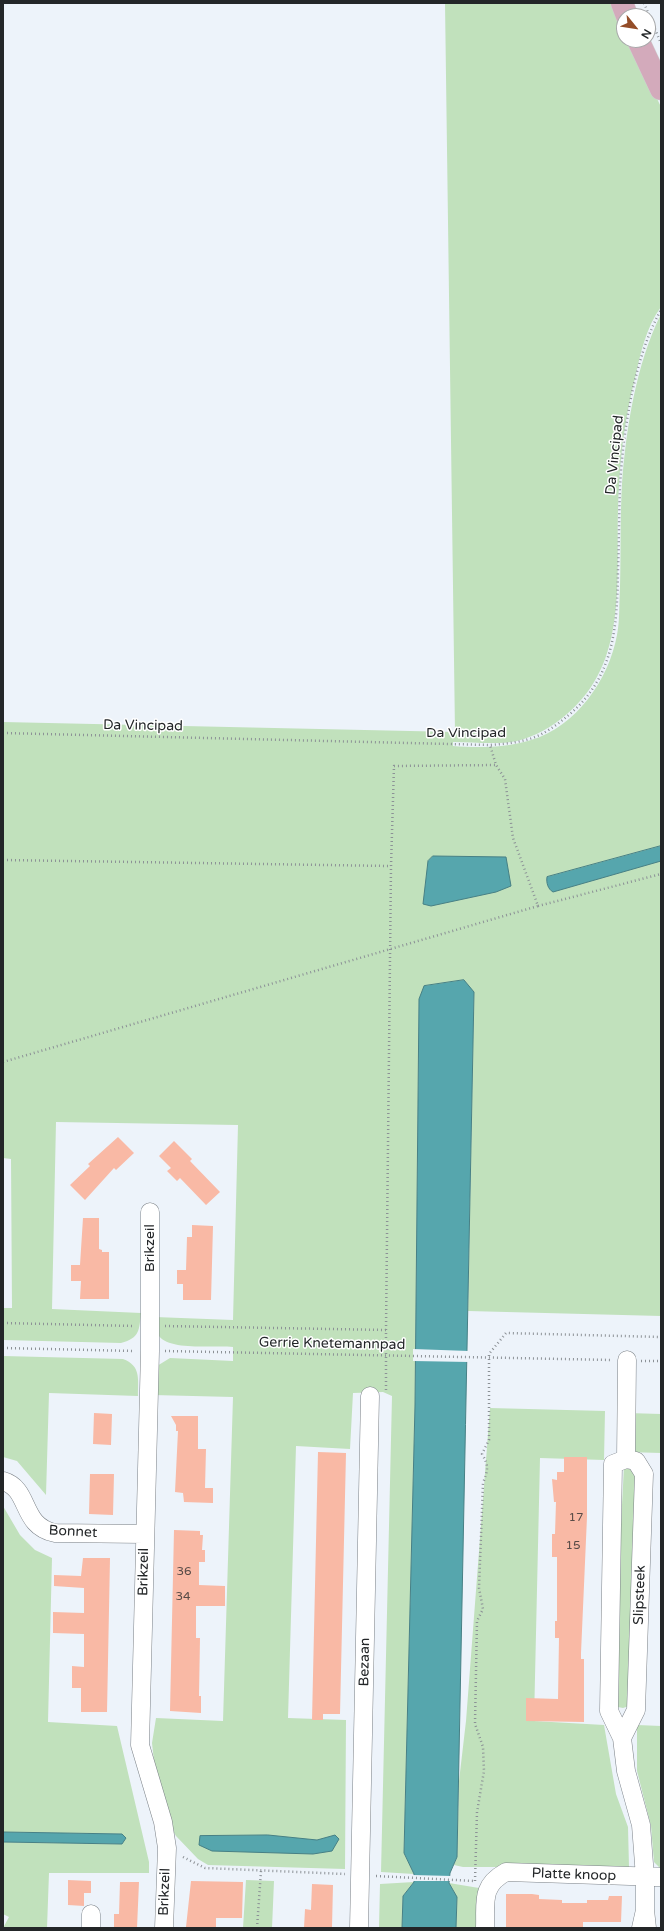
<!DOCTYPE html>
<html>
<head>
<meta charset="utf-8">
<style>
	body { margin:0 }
	#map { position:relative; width:664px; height:1931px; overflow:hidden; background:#edf3fa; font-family:"Varela Round",sans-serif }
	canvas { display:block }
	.frame { position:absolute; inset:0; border:4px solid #232628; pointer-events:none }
	.north { position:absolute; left:616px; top:8px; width:40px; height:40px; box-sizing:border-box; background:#fff; border:1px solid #a7a8a9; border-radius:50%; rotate:120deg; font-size:11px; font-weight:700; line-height:16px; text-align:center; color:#232628 }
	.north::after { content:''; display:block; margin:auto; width:14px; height:18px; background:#944d28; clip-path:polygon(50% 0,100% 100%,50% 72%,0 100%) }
</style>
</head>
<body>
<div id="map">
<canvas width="664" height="1931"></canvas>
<div class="frame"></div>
<div class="north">N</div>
</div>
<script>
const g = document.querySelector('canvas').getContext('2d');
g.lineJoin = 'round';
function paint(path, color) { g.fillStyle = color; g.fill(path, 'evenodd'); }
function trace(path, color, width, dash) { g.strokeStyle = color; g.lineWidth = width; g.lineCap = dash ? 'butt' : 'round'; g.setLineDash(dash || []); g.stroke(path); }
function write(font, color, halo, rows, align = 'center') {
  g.font = font + ' "Varela Round",sans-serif'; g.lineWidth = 3; g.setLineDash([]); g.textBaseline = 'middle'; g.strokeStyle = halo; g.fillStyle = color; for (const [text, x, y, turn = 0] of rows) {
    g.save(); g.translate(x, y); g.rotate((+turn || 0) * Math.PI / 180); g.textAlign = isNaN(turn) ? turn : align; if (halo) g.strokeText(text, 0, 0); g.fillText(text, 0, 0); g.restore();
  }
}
paint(new Path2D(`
	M445,3H614L624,30V40H629L661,107V307C646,327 640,355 635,378C624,421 619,465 618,510C616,581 628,663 567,714C552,727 536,736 517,741C497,745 474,742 453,742V746C477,748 507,748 531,740C576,727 609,679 617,635C620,620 619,603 620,587C621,553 620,518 622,484C626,429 636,364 661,314V1316L468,1311L474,992L419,999L415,1405L404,1853L414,1874L381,1872L392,1396L383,1392L353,1393L350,1449L296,1446L288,1718L346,1720L345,1869L208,1865L198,1859L176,1836L159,1806L152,1743L156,1718L223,1721L233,1397L153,1395L157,1366L170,1358L233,1361V1347C215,1345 170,1351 159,1336C156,1331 156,1323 155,1317L233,1320L238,1125L56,1122L52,1309L141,1313C139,1330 140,1338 121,1343L3,1340V1308H12L11,1159L3,1158V722L455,732Z
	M3,1356L123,1359C141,1366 138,1378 138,1396L49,1393L46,1495L17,1461L3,1457Z
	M490,1408L605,1411L604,1460L540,1458L534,1721L604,1725L616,1794L628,1827L629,1867H463L454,1865L457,1857L459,1781L466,1721Z
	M627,1413L661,1414V1453L626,1452Z
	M624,1466L631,1468L636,1477L629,1706L623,1708L618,1707L613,1680Z
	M3,1506L20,1535L35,1550L52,1558L48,1722L117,1726L149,1862V1873H49L47,1928H3L9,1917L3,1914V1842L122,1844L125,1838L122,1834L3,1832Z
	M637,1725L661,1726V1869L654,1862L651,1826L637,1771Z
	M246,1880L274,1881L272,1928H243Z
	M414,1882L403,1896L402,1928H379L380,1884Z
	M449,1883L479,1888L478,1928H456L457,1898Z`), '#c1e1bc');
const water = new Path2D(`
	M661,846V861L553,892C548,889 546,883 547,877Z
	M433,856L506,857L511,886L496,892L431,906L423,904L428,861Z
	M464,980L474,992L457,1857L450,1873L449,1883L457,1897L456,1928H402L403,1896L414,1882V1874L404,1853L415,1405L419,999L424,986Z
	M3,1832L122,1834L126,1838L122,1844L3,1842Z
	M268,1835L317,1840L335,1835L339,1839L332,1851L313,1854L212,1851L199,1845L200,1836Z`);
paint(water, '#56a6ad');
trace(water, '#478085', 1);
paint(new Path2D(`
	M413,1349L469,1351V1362L413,1361Z
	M412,1875L452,1876L451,1881H412Z`), '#edf3fa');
paint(new Path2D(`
	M118,1137L134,1153L116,1170L114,1168L85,1200L70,1185L90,1166L88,1164Z
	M174,1141L192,1159L190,1161L220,1192L206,1205L180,1178L177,1181L167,1171L171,1168L159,1156Z
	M83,1218H99V1249L102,1250V1252H109V1299H80L81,1281H71V1265H80Z
	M192,1225L213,1226L211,1300H183V1284H177V1270H186L187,1237H192Z
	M94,1413L112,1414L111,1445L93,1444Z
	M171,1416H198V1449H206L205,1488H213V1503L184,1502L183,1493L175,1492L178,1431H176V1425Z
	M318,1452L346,1453L340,1714H323V1720H312Z
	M564,1457H587V1517L581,1653V1659H584V1722L526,1721V1698L558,1699L559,1638H555V1621H557V1557H552V1534H555L556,1502H554L552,1479L557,1480V1472H564Z
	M90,1474H114L113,1515L89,1514Z
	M174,1530L200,1531V1535H203L202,1550H205V1562H199V1585L225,1586V1606H196V1638H200L199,1696H201V1713L170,1711Z
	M83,1558H110L107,1712H81V1688H72V1666L84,1667V1634L53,1633V1612L84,1613V1588L54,1586V1575L81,1576Z
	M68,1880L91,1881V1893H84V1906L68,1905Z
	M191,1881L243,1882L242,1918H216V1927L214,1928L186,1927Z
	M120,1882H139L137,1928H114V1914H119Z
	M312,1884L333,1885L332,1927L330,1928H304L305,1909L311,1910Z
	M506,1894H532L539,1895V1899L562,1900V1903H587V1900H608L609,1896H622L621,1922H583V1928H506Z`), '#f9b9a5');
const minor = new Path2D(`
	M150,1212V1351L140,1745L163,1822L167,1848L164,1928
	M627,1360L626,1459L613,1464L609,1711L622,1738L626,1771L641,1825L645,1877V1910
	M3,1481C31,1489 20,1526 55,1533L144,1534
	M622,1738L636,1710L644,1474L636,1461L626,1459
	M91,1928V1914
	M359,1928L370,1396
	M485,1928C486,1903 480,1886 506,1872L661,1877
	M641,1928L645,1910L647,1928`);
const major = new Path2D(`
	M622,3L627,16
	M638,40L661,89`);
trace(minor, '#7b8187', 19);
trace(major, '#cfcfd0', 23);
trace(new Path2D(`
	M644,3L660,41
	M3,733L490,745C503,744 516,743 529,739C544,735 558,724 570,714C615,675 617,626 618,570C619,542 619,514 620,486C623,432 634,357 661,310
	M3,860L391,866
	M538,906L661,874
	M3,1062L538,906L513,838L505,779L496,765L490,745
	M3,1323L134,1326
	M165,1326L386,1330V1390
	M386,1330L391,866L394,766L496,765
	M3,1348L134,1351
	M165,1351L612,1360
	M641,1361H661
	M183,1857L205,1868L345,1874
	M376,1876L475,1881
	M475,1881L477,1812L484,1771L483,1747L475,1724L477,1621L483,1609L479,1588L483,1483C488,1470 489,1466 482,1454L489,1440V1354L506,1333L661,1337
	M257,1928L261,1871`), '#8c9196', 2.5, [1, 3]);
trace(minor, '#fff', 18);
trace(major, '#d3aabb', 22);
write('12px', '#584b47', null, [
	["17",576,1518],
	["15",573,1546],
	["36",184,1572],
	["34",183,1597]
]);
write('14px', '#232628', '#fff', [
	["Da Vincipad",615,455,-84],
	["Da Vincipad",143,726,1],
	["Da Vincipad",466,733],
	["Brikzeil",150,1248,-90],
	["Gerrie Knetemannpad",332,1344,1],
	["Bonnet",73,1532,3],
	["Brikzeil",144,1572,-89],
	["Slipsteek",640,1595,-88],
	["Bezaan",365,1662,-89],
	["Platte knoop",574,1875,2],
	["Brikzeil",165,1892,-88]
]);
</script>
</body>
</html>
